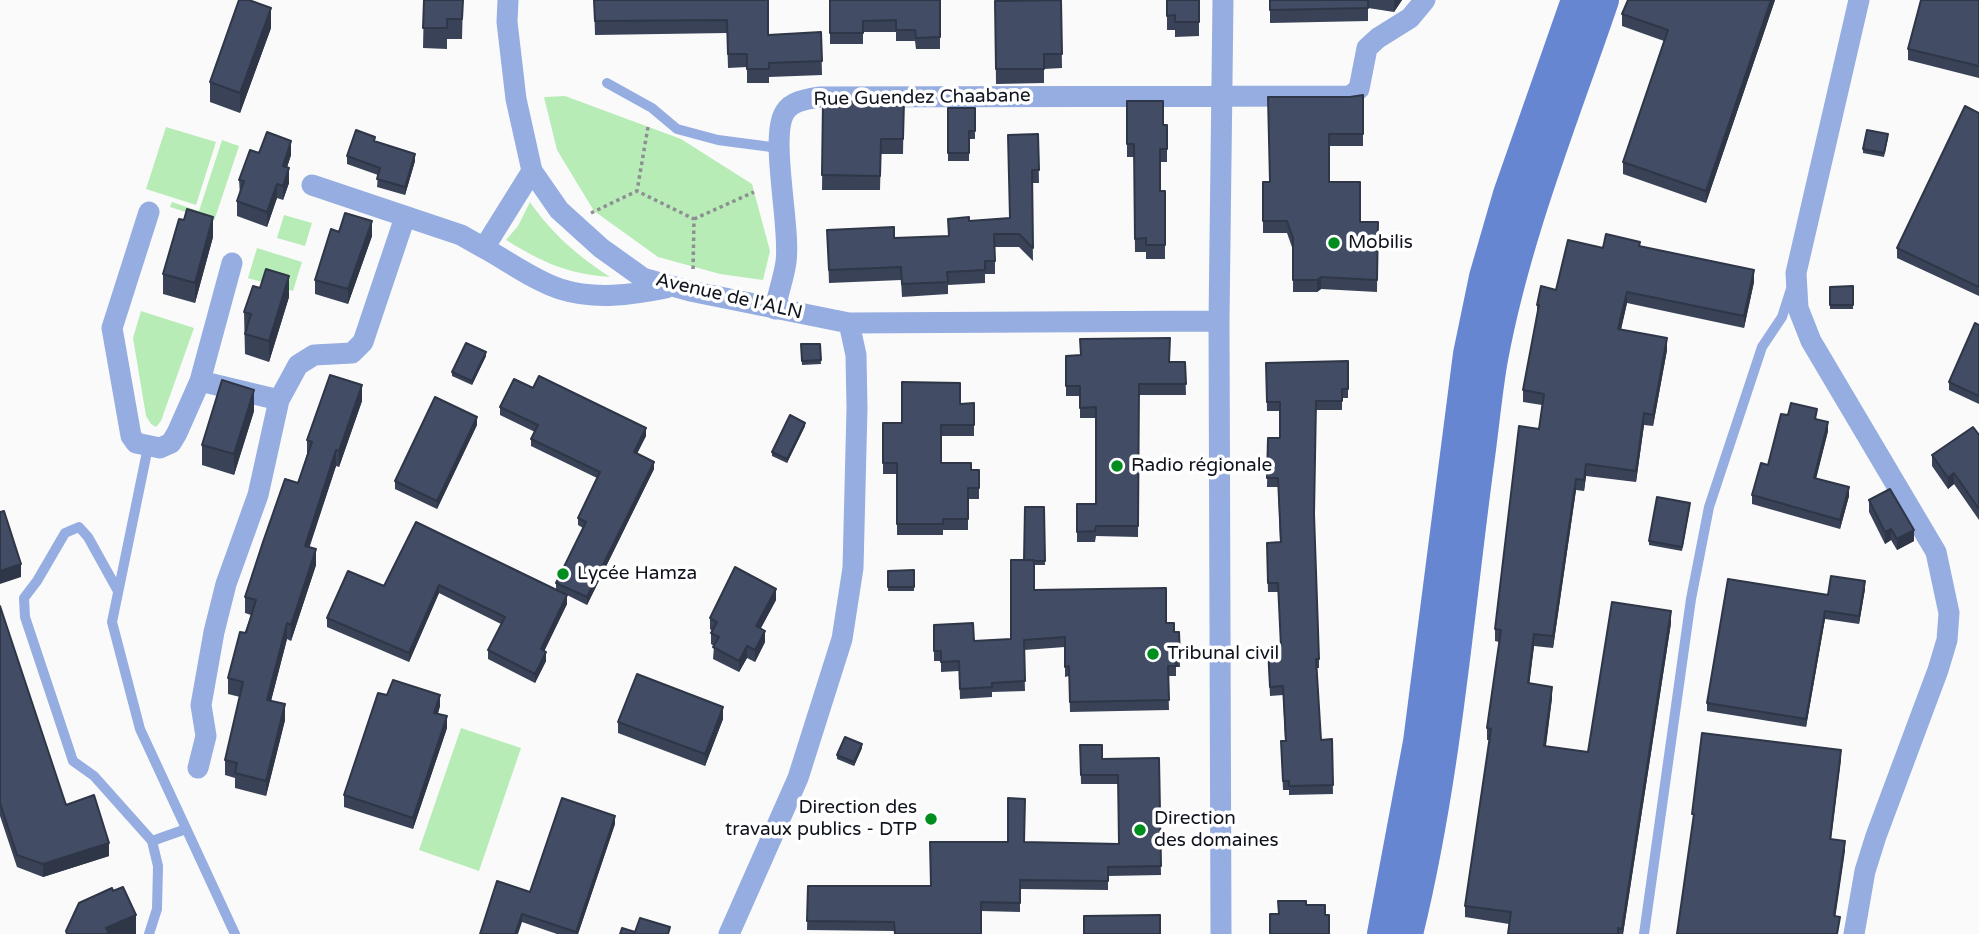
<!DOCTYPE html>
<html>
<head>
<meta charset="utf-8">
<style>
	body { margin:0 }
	canvas { display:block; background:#fafafa }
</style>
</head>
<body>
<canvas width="1979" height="934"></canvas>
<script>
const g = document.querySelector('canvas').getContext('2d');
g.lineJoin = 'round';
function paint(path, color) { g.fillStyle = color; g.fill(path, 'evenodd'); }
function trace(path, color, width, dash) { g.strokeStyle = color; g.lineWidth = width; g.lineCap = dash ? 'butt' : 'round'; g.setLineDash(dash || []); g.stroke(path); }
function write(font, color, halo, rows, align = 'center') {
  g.font = font + ' "Varela Round",sans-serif'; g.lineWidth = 7; g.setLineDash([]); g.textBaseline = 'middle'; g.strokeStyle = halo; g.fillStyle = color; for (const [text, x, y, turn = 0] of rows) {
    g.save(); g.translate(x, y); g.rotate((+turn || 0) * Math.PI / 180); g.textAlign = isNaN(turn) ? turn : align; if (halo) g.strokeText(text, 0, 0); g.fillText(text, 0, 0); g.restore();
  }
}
paint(new Path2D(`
	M565,96L681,139L752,184L770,251L763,280L720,274L658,257L594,211L557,150L544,97Z
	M166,127L216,142L196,205L146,189Z
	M222,140L239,146L214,221L170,207L172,202L199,211Z
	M530,202C552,234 578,256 610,277C567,274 542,262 506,240L518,226Z
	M284,215L312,223L305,246L277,238Z
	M257,248L302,262L293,291L248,278Z
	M141,311L194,328L161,421L156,427L151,424L146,416L133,338Z
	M461,728L521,748L479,871L419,850Z`), '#b8ecb6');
trace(new Path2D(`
	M648,127L637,191L694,219L693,272
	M591,213L637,191
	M694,219L754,192`), '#8d8f93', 3.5, [3.5, 3.5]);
trace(new Path2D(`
	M607,83L652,108L677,129L718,140L779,148
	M148,447L112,622L140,729L235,934
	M118,591L88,537L79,527L65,533L37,581L24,598L25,617L73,761L94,776L152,841L158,866L157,909L149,934
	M152,841L186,829
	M1644,934L1691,599L1709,507L1762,347L1782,317L1791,289`), '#96ade1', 10);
trace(new Path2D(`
	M508,0L507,22L516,99L532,171L559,210L601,248L643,278L690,291L849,323L1219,321
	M312,185L461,235L484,248L532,171
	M149,212L112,328L131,436L136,443L160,448L171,443L177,433L200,381L232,263
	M484,248C508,261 533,280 560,289C595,300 631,295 666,288
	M775,309C778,293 784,277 786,262C791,227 769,136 785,112C792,101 807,99 819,97L1350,96L1359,89L1367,48L1378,38L1410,18L1425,0
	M200,381L279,400
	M198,768L206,736L201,705L214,632L226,584L258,495L279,400L298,365L314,355L352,353L363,342L405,217
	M729,934L798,778L842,639L853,568L857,408L856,355L849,323
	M1221,934L1219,321L1223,0
	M1854,934L1865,871L1876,836L1938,670L1947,640L1949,613L1936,552L1811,341L1798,308L1796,273L1859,0`), '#96ade1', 21);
trace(new Path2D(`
	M1383,934L1419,742L1469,354L1485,277L1509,194L1577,0
	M1407,934C1445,779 1457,621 1478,464C1483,429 1486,393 1492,359C1515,235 1563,118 1603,0`), '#6686d1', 32);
paint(new Path2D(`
	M424,0H463L462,39H447V49L423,48Z
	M594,0H768V35L821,32L822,75L769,77V83H747V67L728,68L727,33L595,35Z
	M830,0H940V49H916L915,41H896V32H863V44H830Z
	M1061,0L1062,68L1044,69V83L996,84L995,1Z
	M1167,0H1199V36L1175,37V30H1167Z
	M1270,0H1402L1394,12L1368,8V21L1270,23Z
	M1775,0L1706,203L1623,174V162L1664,41L1622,26V14Z
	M1979,0V78L1908,60V49Z
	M271,28L240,113L210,102V82Z
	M1363,95V146H1329V182L1360,222H1378L1377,292L1321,289L1317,292H1293V250L1287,233H1263V182H1270L1350,97Z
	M823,101H904L903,154H881L880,190H822Z
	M1127,101L1163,125H1167V162H1160V191H1165V259H1146V252H1135L1134,157H1127Z
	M948,108H975V139H969V161H948Z
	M1979,113V296L1897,258V248Z
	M1038,134L1039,183H1032L1033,261L1019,247H995V274H985V283L948,285V294L902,297L901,280L829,283L827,230L894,238L948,236V219L969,221L1010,218Z
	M1888,138L1884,157L1863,153V149Z
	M375,142L415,161L405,195L377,187L378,175L347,164V156Z
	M259,153L291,155L287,167L289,183L283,200L277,198L267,227L237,216V201L240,195L239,180Z
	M339,232L372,236L348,304L315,294V280Z
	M213,237L195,303L163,294V274Z
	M1640,246L1754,282L1744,328L1627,303L1621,330L1667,350L1653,426L1644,425L1636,482L1586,476L1584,491L1576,490L1553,648L1534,646L1529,683L1552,698L1546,746L1588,752L1671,623L1623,934H1508L1509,924L1465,917V906L1490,740H1487V728L1499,642L1495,641V629L1539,429L1542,405L1523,402V390L1537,317V305L1556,290L1603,248Z
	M1853,286V309H1830V287Z
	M289,297L269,362L245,354L244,312Z
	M1979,325V404L1949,390V382Z
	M801,344H820L821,364L802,365Z
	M1080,355L1169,362H1185L1186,395H1139L1138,537L1096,536L1095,542H1077V504H1096V418H1080V396H1066V356Z
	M486,356L472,385L452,376V372Z
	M1348,361V398H1342V410H1316L1314,517L1319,659V668H1317L1321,740L1332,739L1333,794L1289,795V790H1283L1281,741H1285L1283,695L1270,696L1268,657V648L1281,647L1278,592H1268L1267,552L1280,542L1278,487H1267L1268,438H1280V411H1267L1266,363Z
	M533,388L646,436L637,453L654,469L587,605L567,595V604L544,651L546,661L535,683L488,659V650L501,624L439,593L409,662L327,627V618L384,586L416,522L556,590V583L583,528L578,525V518L597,478L531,446V439L535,432L500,415V407Z
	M362,401L339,467L336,466L309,547L316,565L291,641L287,639L271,701L285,720L266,796L235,788V778L225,775V760L240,697L228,694V678L251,615L245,613V597L298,483L307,454V440Z
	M974,403V436H941V463L971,470H979V499H968V530H943V535H897V474H883V423H902L960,404Z
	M254,411L234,475L202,465V445Z
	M1788,415L1817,419L1828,431L1816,478L1849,496L1840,529L1752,504V495L1768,465Z
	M477,425L437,509L395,489V481Z
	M805,426L787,463L772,456V452Z
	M1979,435V520L1954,484L1948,489L1932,466V455Z
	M1869,500L1914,541L1897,550L1891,540L1885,544L1869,512Z
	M1044,507L1045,565H1034V590L1166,623L1174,632H1179L1180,667H1176V676H1168L1169,710L1070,712L1069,676L1065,677V647L1024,650L1025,691L992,692V697L960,699L959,671L941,672V661H934V625L974,641L1011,639L1024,560Z
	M1690,507L1682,551L1649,545V541Z
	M914,570V591H888V571Z
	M1865,589L1859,624L1825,619L1806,727L1707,711V703L1828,595Z
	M776,600L761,628L765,642L755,662L747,658L739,672L713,659L714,646L711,644V633L712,631L710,629V618Z
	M0,606L66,805L109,856L43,877L17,867L0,816Z
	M387,695L440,706L438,714L447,728L413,829L344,807V795Z
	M723,719L705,766L618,733V722Z
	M1080,745L1102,759L1159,758L1161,875L1108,876V890L1020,889V912L981,911L894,931L807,930L808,886H930L1024,842L1119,844L1118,784H1081Z
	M862,748L854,766L837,759V755Z
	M615,824L578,934H557L522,922L480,934Z`), '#394257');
paint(new Path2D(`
	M1394,0H1402L1394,12Z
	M1771,0H1775L1706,203V191Z
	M271,8V28L240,113V93Z
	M291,141V155L283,180V166Z
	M415,154V161L405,195V187Z
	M289,168V183L283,200V186Z
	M277,184V198L267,227V212Z
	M213,217V237L195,303V283Z
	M372,221V236L348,304V289Z
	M1754,270V282L1744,328V316Z
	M289,276V297L269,362V341Z
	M1321,277V289L1317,292V280Z
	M1627,292V303L1618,341V329Z
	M1667,338V350L1653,426V415Z
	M486,352V356L472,385V381Z
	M362,385V401L339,467V451Z
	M254,390V411L234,475V454Z
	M1644,413V425L1636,482V471Z
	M477,417V425L437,509V501Z
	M1828,422V431L1814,487V478Z
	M805,423V426L787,463V459Z
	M646,428V436L634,460V452Z
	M336,450V466L305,561V546Z
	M654,462V469L587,605V597Z
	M1586,464V476L1584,491V480Z
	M1954,473V484L1948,489V478Z
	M1576,479V490L1553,648V636Z
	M1849,487V496L1840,529V520Z
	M1891,529V540L1885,544V532Z
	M1914,530V541L1897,550V539Z
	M316,549V565L291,641V625Z
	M21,564V577L0,584V571Z
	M1865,581V589L1859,624V616Z
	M439,585V593L409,662V653Z
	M776,589V600L756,637V626Z
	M567,595V604L541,658V649Z
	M1671,611V623L1623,934H1622Z
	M1825,611V619L1806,727V719Z
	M287,623V639L267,716V700Z
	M765,631V642L755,662V650Z
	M1534,634V646L1528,695V683Z
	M747,646V658L739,672V661Z
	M546,652V661L535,683V674Z
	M1552,687V698L1544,758V746Z
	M440,695V706L434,724V713Z
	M285,704V720L266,796V781Z
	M723,707V719L705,766V754Z
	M447,716V728L413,829V818Z
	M862,744V748L854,766V762Z
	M1841,750V760L1830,849V839Z
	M615,816V824L578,934H576Z
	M1845,841V851L1834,926V916Z
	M109,843V856L43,877V864Z
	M522,914V922L518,934H515Z
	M136,915V934H106V928Z`), '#2e3647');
const building = new Path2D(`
	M239,0H249L271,8L240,93L210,82Z
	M424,0H463L462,19H447V28H423Z
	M594,0H768V35L821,32L822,61L769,63V69H747V54H728L727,20L595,21Z
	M830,0H940V37L916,38L915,30H896V20L863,21V33H830Z
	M1061,0L1062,54H1044V69H996L995,1Z
	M1167,0H1199V22H1175V15L1167,16Z
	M1270,0H1368V8L1270,10Z
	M1628,0H1771L1706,191L1623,162L1668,30L1622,14Z
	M1921,0H1979V66L1908,49Z
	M1363,95V134H1329V182H1360V222H1378L1377,280L1321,277L1317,280H1293V238L1287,221H1263V182H1270L1268,97H1350Z
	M823,101H904L903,139H881L880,176L822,175Z
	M1127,101H1163V125H1167V149H1160V191H1165V245H1146V238L1135,239L1134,144H1127Z
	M1965,106L1979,113V287L1897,248Z
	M948,108H975V131H969V153H948Z
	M356,130L375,137L374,141L415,154L405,187L377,179L380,168L347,156Z
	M1867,130L1888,134L1884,153L1863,149Z
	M267,132L291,141L283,166L289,168L283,186L277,184L267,212L237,201L244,181L239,180L250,150L259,153Z
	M1038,134L1039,170H1032L1033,248L1019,234H994L995,261H985V270L947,272L948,282L902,284L901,267L829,270L827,230L894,227V238L949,236L948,219L969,217V221L1010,218L1008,135Z
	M187,209L213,217L195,283L163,274L179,219L184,220Z
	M345,213L372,221L348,289L315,280L331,229L339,232Z
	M1606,234L1640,242L1639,246L1754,270L1744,316L1627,292L1618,329L1667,338L1653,415L1644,413L1636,471L1586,464L1584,480L1576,479L1553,636L1534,634L1528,683L1552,687L1544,746L1588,752L1612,602L1671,611L1622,929L1618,928V934H1508L1511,912L1465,906L1491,729L1487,728L1501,630L1495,629L1519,426L1539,429L1544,394L1523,390L1539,305H1537L1541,286L1556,290L1568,240L1603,248Z
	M266,269L289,276L269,341L245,334L251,314L244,312L253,286L260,288Z
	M1853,286V305H1830V287Z
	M1975,323L1979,325V396L1949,382Z
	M1170,338L1169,362H1185L1186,384H1139L1138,526H1096L1095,531L1077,532V504H1096V407L1080,408V386H1066V356L1081,355L1080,339Z
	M466,343L486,352L472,381L452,372Z
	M801,344H820L821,360L802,361Z
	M1348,361V389H1342V401H1316L1314,514L1319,659H1316L1321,740L1332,739L1333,785L1289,786V781H1283L1281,741H1286L1283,686L1270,687L1268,648L1281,647L1278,583H1268L1267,543L1281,542L1278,478H1267L1268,438H1280V402H1267L1266,363Z
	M330,375L362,385L339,451L336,450L305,546L316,549L291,625L287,623L267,700L285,704L266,781L235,773L237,763L225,760L243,682L228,678L240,632L246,633L256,600L245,597L263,542L285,479L298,483L312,442L307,440Z
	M539,376L646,428L634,452L654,462L587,597L556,583L586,522L578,518L600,472L531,439L538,425L500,407L514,379L533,388Z
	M222,380L254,390L234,454L202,445Z
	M902,382L960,383V404L974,403V425H941V463H971V470H979V488H968V519H943V524H897V463H883V423H902Z
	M435,397L477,417L437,501L395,481Z
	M1791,403L1817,409L1815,419L1828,422L1814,478L1849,487L1840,520L1752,495L1761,463L1768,465L1781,414L1788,415Z
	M790,415L805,423L787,459L772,452Z
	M1973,427L1979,435V509L1954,473L1948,478L1932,455Z
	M1890,489L1914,530L1897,539L1891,529L1885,532L1869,500Z
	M1657,497L1690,503L1682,547L1649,541Z
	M1025,507H1044L1045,561L1024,560Z
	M4,511L21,564L0,571V512Z
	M416,522L567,595L541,649L546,652L535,674L488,650L505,617L439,585L409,653L327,618L348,571L384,586Z
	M1011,560H1034V590L1166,588V623H1174V632H1179L1180,657H1176V666H1168L1169,700L1070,702L1069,666L1065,667V637L1024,640L1025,681L992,683V687L960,689L959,661L941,662V651H934V625L973,623L974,641L1011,639Z
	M735,567L776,589L756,626L765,631L755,650L747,646L739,661L713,647L719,637L711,633L717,622L710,618Z
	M914,570V587H888V571Z
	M1831,576L1865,581L1859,616L1825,611L1806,719L1707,703L1728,579L1828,595Z
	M0,606L66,805L94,795L109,843L43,864L17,855L0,803Z
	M637,674L723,707L705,754L618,722Z
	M393,680L440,695L434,713L447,716L413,818L344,795L378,693L387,695Z
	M1702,733L1841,750L1830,839L1845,841L1834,916L1840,917L1837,934H1677L1694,814H1692Z
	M845,737L862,744L854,762L837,755Z
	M1080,745H1102V759L1159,758L1161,866L1108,867V881L1020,880V903L981,902V934H895L894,922L807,921L808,886H931L930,842H1008V798L1025,799L1024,842L1119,844L1118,775H1081Z
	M562,798L615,816L576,932L522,914L515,934H480L497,881L530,892Z
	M123,887L136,915L106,928L109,934H67L66,931L79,903L112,888L113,891Z
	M1278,901H1306V905H1325V915H1329V934H1270V914H1279Z
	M1160,915V934H1084V916Z
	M640,918L670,927L668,934H620L622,928L635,932Z`);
paint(building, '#424d65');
trace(building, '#2e3647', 2);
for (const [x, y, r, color] of [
	[1334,243,7,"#008e1e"],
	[1117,466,7,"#008e1e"],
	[563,574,7,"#008e1e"],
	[1153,654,7,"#008e1e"],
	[931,819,7,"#008e1e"],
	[1140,830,7,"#008e1e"]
]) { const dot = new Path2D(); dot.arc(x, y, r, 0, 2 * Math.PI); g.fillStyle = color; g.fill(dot); trace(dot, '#fff', 2.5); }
write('19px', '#10141e', '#fff', [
	["Rue Guendez Chaabane",922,98,-1],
	["Avenue de l'ALN",729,297,13]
]);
write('19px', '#10141e', '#fff', [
	["Mobilis",1348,243],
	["Radio régionale",1131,466],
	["Lycée Hamza",577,574],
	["Tribunal civil",1167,654],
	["Direction des",917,808,"right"],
	["travaux publics - DTP",917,830,"right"],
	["Direction",1154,819],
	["des domaines",1154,841]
], 'left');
</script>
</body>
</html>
